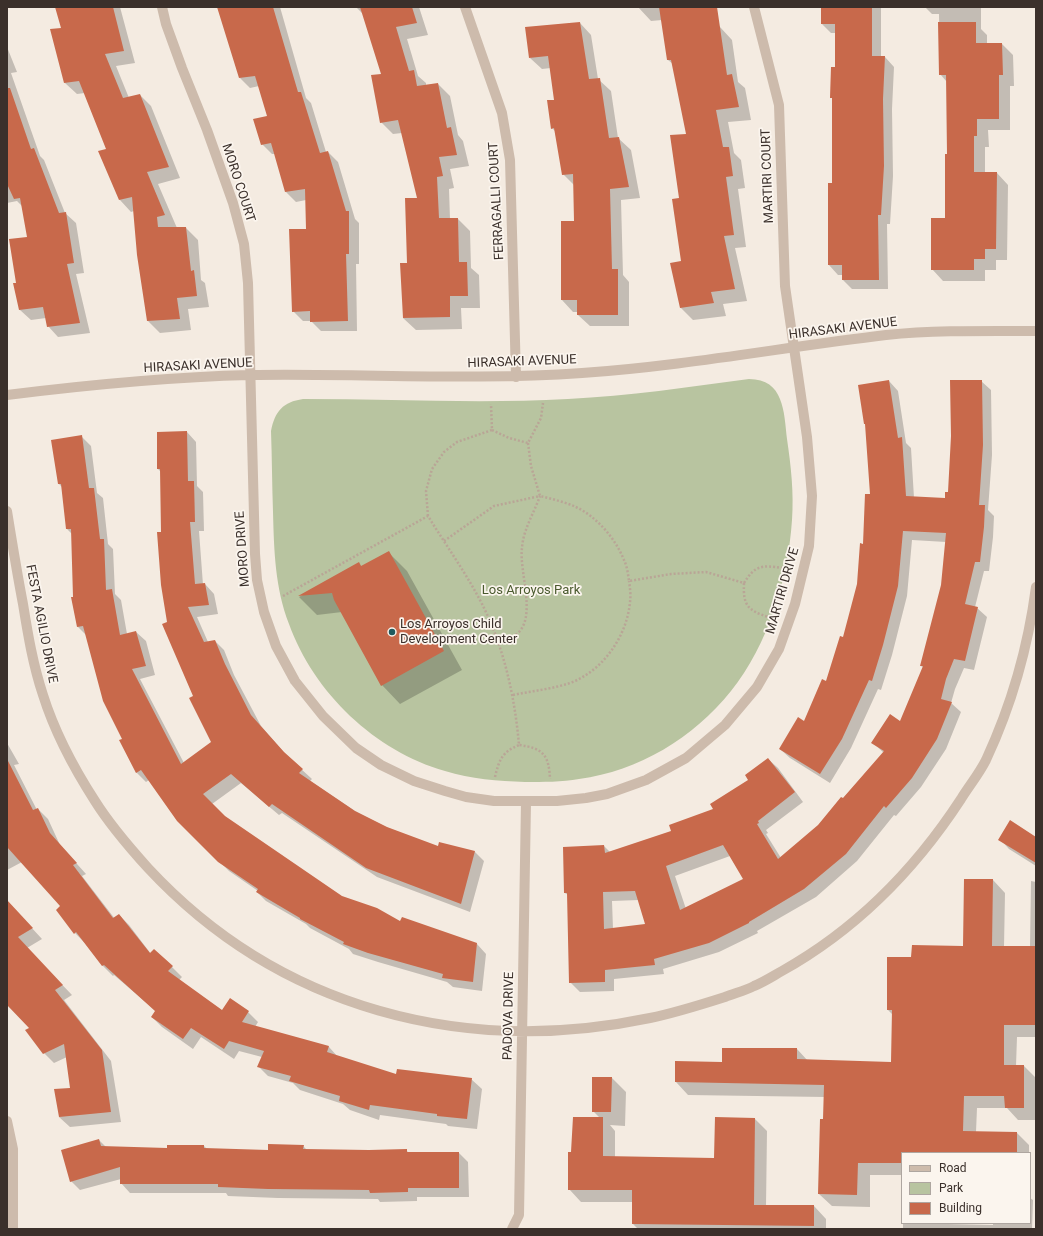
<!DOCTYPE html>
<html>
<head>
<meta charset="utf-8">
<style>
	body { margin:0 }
	#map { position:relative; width:1043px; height:1236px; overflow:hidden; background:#f4ebe1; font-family:Roboto,sans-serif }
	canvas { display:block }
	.frame { position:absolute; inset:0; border:8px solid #3b302b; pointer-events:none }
	.legend { position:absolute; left:901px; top:1152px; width:130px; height:72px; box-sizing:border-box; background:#fbf5ee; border:1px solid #aea6a0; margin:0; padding:5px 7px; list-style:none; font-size:12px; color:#3b302b }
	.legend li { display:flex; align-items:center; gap:8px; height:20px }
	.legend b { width:20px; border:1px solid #aea6a0 }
</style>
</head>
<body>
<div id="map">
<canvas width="1043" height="1236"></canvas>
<div class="frame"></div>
<ul class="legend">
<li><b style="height:5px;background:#cdbbac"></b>Road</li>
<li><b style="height:11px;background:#b8c4a0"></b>Park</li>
<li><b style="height:11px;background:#c8694b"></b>Building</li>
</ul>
</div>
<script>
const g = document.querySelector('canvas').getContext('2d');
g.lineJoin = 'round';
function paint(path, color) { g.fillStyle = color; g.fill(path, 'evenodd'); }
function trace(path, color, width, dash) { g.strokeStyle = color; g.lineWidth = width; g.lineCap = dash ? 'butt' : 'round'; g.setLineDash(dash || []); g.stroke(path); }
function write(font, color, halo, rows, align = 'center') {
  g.font = font + ' Roboto,sans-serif'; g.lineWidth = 3.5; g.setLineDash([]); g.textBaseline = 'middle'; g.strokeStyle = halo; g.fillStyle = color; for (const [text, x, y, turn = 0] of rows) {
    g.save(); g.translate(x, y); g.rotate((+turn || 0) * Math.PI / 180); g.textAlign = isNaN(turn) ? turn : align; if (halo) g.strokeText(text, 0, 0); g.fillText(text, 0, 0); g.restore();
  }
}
paint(new Path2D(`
	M749,379C784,379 784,412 787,439C791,466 794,493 792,520C788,580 768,645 731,691C693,738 639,771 579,779C562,782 543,782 525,782C498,781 471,779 445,771C375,751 314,693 289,624C275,588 274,550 273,512C272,485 272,458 271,431C275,411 283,402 303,399C391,399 480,404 568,399C629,396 689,387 749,379Z`), '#b8c4a0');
paint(new Path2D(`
	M56,7H120L135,63L116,66L129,98L140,95L151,106L180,178L158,184L177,228H186L198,240L201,280L205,283L209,307L188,309L191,330L160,333L148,321L138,255L134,211L131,212L120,200L107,150L85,93L77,94L65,83L62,28Z
	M218,7H280L306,98L311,103L326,152H328L338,162L355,219L359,223V264H356L357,331H321L311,321H303L293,311L307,230L306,200L296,202L286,192L275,154H272L262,144L269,116L259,86L250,88L240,78Z
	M356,7H419L428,35L407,39L418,76L426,83V86L438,84L450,96L458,135L463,141L469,166L450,169L454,188L449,189L450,219H458L470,231L471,268L479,275L480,308H461L462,329L416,330L403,318L408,264L418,199L402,133L393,134L381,122L382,75L363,14Z
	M638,7H705L720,27L732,40L738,82L745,88L751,120L728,122L734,153L741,160L745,188L738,189L746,247L735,248L747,301L723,304L726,316L693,320L680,307L682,262L680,199L687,134L673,64L668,60L662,20L651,21Z
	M822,7H881V57H885L894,67L892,109L893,176L890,224H887L888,289H852L843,280V275H838L829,265V184H833V99L831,97L836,68V33H831L822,24Z
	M925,7H981V29L987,35V44H1002L1013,55L1014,86H1010V130H988L989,147H985V173H997L1008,185L1007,260H996V270H985V281H943L932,269L946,219L948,155L947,82L940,74L939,14H932Z
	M580,23L591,35L598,79L611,91L618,138L631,150L640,198L621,200L623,275L629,282V326H590L578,315V312H573L562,300V222H575L574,185L563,174L555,131L552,128L555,100L551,68L542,69L530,58Z
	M7,47L17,72L11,73L40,156L44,160L65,213L76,223L84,273L76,274L90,333L58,337L48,326L46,318L31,320L20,310L15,284H17L28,238L23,207L17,201L7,203Z
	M889,381L898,391L906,443L911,448L914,498L946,499L949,493L981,381L991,390L992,455L988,510L994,516L993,537L989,571H984L975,607L977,608L987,617L974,670L964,668L955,689L951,703L961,712L946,749L921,787L896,816L894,815L857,861L816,897L757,931L758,933L719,952L663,969L664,974L614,979V991L580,992L570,982L568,895L565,893L604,846L610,852L673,832L714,809L750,780L768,759L778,768L803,802L766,830L768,833L766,834L781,858L818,826L884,753L873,743L901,722L924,668L921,666L942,585L946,542L912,540L907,596L892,655L881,690L878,689L851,748L830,783L790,758L780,749L804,722L826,682L844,638L858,584L871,495L867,426L865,424ZM730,856L744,879L686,909L675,876ZM639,900L647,925L613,929L612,901Z
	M187,432L196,442L197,486L203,492L204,531H199L203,585L205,584L214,594L218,614L197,617L208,642L215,641L224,650L234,675L261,726L288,757L312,779L310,781L355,811L386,827L439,848L475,852L484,861L470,912L377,877L282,813L279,815L241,783L212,804L225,818L342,897L400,923L477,944L486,954L482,991L453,987L447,982L378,962L353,954L349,949L310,928L306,924L266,901L257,892L258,891L229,871L178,820L149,780L146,782L136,772L123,739L86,635L78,627L74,598L72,534L67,529L62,487L59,484L81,436L91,446L97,493L103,498L108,544L113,549L115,594L121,600L127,634L136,632L146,641L155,675L140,679L184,763L212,743L168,623L162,533L161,472L158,469Z
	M388,552L407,571L462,670L400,704L382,685L342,612L317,615L299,597L359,564L362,567Z
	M7,743L19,764L14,765L37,810L38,809L48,819L60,845L86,874L82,876L115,919L119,915L129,925L151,954L172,967L182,977L179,980L223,1011L248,1012L258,1022L255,1027L329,1047L338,1057L397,1075L471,1079L482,1089L477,1129L448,1126L446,1124L380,1115L379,1120L350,1110L343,1104L300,1090L293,1083L268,1076L258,1066L262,1057L239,1051L234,1059L201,1037L193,1049L162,1027L152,1017L156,1011L114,975L113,976L103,966L85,943L75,933L62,907L22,862L7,870Z
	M1036,838V866L1009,849L1000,839Z
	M993,880L1005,893L1004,947H1030L1031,881L1036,882V1037H1017L1016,1066H1024L1036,1078V1120H1018L1007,1108H977L976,1132L1017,1133L1029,1145V1153H902V1175H870V1207L832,1206L819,1194L825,1097L688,1095L676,1082V1062L723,1063L797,1049L808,1061L892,1063L893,1015L888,1010L912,958L964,947Z
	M7,901L42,939L27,948L72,995L64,1000L111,1061L121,1122L70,1127L59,1117L71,1089L67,1057L54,1063L44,1053L31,1028L7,1003Z
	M612,1078L626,1092L625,1126L610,1125L615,1131V1157L715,1159L755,1119L767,1131L766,1206H814L826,1219V1229H638L633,1224V1202H581L569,1189L572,1153L600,1118L593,1111Z
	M99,1140L106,1147L168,1149L204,1146L207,1149L269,1151L303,1146L307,1150L369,1151L406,1150L409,1153H459L468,1162L469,1197H417V1201L380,1202L378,1199L278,1198L228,1196L226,1193H130L121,1183V1179L80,1190L71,1181Z
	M1030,1198L1033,1200L1032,1229H903V1223L993,1225V1223H1030Z`), '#0003');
paint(new Path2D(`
	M55,7H113L124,51L105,54L123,98L140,94L169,167L147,172L165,215L157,217L158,227H186L191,271L194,270L197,296L177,298L180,319L147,321L137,255L132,197L119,200L98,151L106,149L79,81L64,83L50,29L61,28Z
	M217,7H273L298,92H301L320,153L328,151L346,211H349V254H346L348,321L310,322V311L292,312L289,229H306L305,189L285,192L271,143L261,145L253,119L267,116L255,76L239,78Z
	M360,7H412L417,23L396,27L409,71L414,70L417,86L438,83L447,128L451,127L457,155L439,157L443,176L437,177L439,218H458L459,262H467L468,296H450V317L403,318L400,263H407L405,198H417L398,120L380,123L371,75L381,74Z
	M659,7H717L727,75L732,74L739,107L716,110L723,147H729L733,176L726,177L734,235L724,236L735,289L711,292L714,303L680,308L670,263L681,261L672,199L679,198L670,135L686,134L671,60H667Z
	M821,7H872V56H885L883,99L884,166L881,215H878L879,280H842V265H828V183H832V98H830L831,67H835V24H821Z
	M580,22L589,79L600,78L609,138L619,137L629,187L610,189L612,269H618V315H577V300H561V221H574L573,174L562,175L554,128L551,129L547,100H554L548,56L529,58L525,27Z
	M938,22H976V43H1002L1003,75H999V119H977V136H974V172H997L996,249H985V259H974V270H931V218H945V154H947L946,75H939Z
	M7,88H10L31,149L34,148L59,213L66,212L74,263L67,264L80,323L47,327L43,307L19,310L13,283H16L9,239L27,237L20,198L14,199L7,184Z
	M889,380L898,438L902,437L906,496L945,498V492H948L951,436L950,380H982L983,445L979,505H985L984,527L980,562H975L965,604L978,607L965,661L954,659L946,679L941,699L952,702L937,739L912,778L886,808L884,806L846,854L804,889L749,922V923L709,943L654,959L655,965L605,970V982L569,983L567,893H564L563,847L604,845L605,853L671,831L669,825L713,809L710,804L748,780L745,775L768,758L795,792L758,821L759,823L757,824L778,859L818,825L841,797L843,798L884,751L871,743L890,714L900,721L923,666H920L941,585L946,533L903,531L898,586L883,645L872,681L869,680L842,739L820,774L779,749L798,717L804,721L822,679L826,681L840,636L843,637L857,584L860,543L863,544L865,494H870L865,424H864L858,385ZM723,845L743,879L680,910L666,866ZM635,891L645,924L604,929L603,892Z
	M187,431L188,481H194L195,522H190L195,584L205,583L209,605L188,607L204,642L215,640L225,664L251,715L284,752L303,769L299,773L355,811L387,827L438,846L439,842L475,851L461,904L366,868L272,804L269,807L231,774L203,794L225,816L342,896L377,908L400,921L402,917L477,943L473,982L442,978L443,974L368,953L343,944L344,942L300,919V918L256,892L258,889L218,862L177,821L141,770L136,773L119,740L122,739L103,701L83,626L77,627L71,597H73L71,529H66L61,484H58L51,440L82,435L89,488H94L100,539H104L106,590L112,589L120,635L136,631L146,666L132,669L181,764L211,742L189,698L193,696L162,624L167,622L161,585L157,532H161L160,469H157V432Z
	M389,551L444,651L381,686L334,600L332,593L298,596L359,562L361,566Z
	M7,759L33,810L38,808L50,833L77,863L73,865L113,918L119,914L150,953L154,949L173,966L168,971L222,1010L230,998L249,1011L242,1022L329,1046L327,1052L396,1074L397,1069L472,1078L467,1119L437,1116V1114L370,1105L369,1110L339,1101L340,1096L289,1081L291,1076L257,1067L264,1051L229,1041L224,1049L191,1028L183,1039L151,1017L155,1011L104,965L102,966L76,932L74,934L56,910L60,906L7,847Z
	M1010,820L1036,837V863L998,840Z
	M964,879H993L992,946H1036V1025H1004V1065H1024V1108H1005L1004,1096H964L963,1131L1017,1132V1153H902V1163H858L857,1195L818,1194L820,1119H823L824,1085L675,1082V1061L722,1062V1048H797V1059L891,1062L892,1010H887V957H911L912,945L963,946Z
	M7,900L33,928L18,937L63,985L55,990L102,1050L111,1112L59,1117L54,1089L70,1088L64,1044L43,1054L25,1030L29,1028L7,1005Z
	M592,1077H612L611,1112H592Z
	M573,1117H603V1156L714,1158L715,1117L755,1118L754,1205H814V1226L632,1224V1190H568V1152H571Z
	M99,1139L101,1146L167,1148V1145H204V1148L268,1150V1144L304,1145L303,1149L369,1150L407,1149V1152H459V1188H408V1192L370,1193L369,1190L268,1189L218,1187V1184H120V1167L70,1182L61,1150Z`), '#c8694b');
trace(new Path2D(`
	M492,430L509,438L528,443L541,418L543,403
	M528,443L531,466L540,496C552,499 565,502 576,507C597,517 615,538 624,560C627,566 628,574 629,581L671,574L706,572L744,583C755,565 762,565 782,568
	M428,516L426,491L432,469L444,452L457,442L492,430L491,404
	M444,541L494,506L540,496
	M744,583C743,605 747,610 768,617
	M283,596L428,516C447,547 469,577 485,610C505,652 515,699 519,745C543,748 549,755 550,779
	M498,644C505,641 513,638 519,632C536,614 519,571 522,548C523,530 534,513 540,496
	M513,695C532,691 552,689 570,683C603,671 627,636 630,602C631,595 630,588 629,581
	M495,777C499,760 502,752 519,745`), '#b9a596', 2.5, [2, 2]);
trace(new Path2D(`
	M162,7L166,24L182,68L207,130L233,203L244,244L248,283L255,554L257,580L264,612L276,646L295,681L323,716L356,748L381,765L414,781L445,791L466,797L494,801H557L586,798L607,794L646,780L686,758L725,725L757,687L779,649L795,604L809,546L812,496L807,437L785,286L779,105L754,7
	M465,7L502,113L510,160L516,377
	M7,395C87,385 169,377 250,375C361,373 471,381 582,373C684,366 784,347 886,335C936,330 986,331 1036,331
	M7,511C12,542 17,573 23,604C28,635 33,665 43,695C54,730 75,770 95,801C110,825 129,847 148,868C279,1009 464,1057 650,1018C675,1013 700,1005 725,997C735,993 745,991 754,986C764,982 773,976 782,971C857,929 914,871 961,799C969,786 979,774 986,760C1012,704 1028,648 1036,587
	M7,1121L13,1149V1229
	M512,1229L519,1215L526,802`), '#cdbbac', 10);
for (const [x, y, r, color] of [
	[392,632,4,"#1f5a5e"]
]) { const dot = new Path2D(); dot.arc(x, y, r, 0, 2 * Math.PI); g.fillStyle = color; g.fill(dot); trace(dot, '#fbf5ee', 1.5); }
write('13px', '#3b302b', '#fbf5ee', [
	["MARTIRI COURT",768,176,-92],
	["MORO COURT",238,183,72],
	["FERRAGALLI COURT",497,201,-93],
	["HIRASAKI AVENUE",843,329,-7],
	["HIRASAKI AVENUE",522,362,-2],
	["HIRASAKI AVENUE",198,366,-3],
	["MORO DRIVE",243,549,-94],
	["MARTIRI DRIVE",783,591,-74],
	["FESTA AGILIO DRIVE",41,624,79],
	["PADOVA DRIVE",509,1016,-89]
]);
write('13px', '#4a5a2e', '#fbf5ee', [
	["Los Arroyos Park",531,591]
]);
write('13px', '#3b302b', '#fbf5ee', [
	["Los Arroyos Child",400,625],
	["Development Center",400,640]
], 'left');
</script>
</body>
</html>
